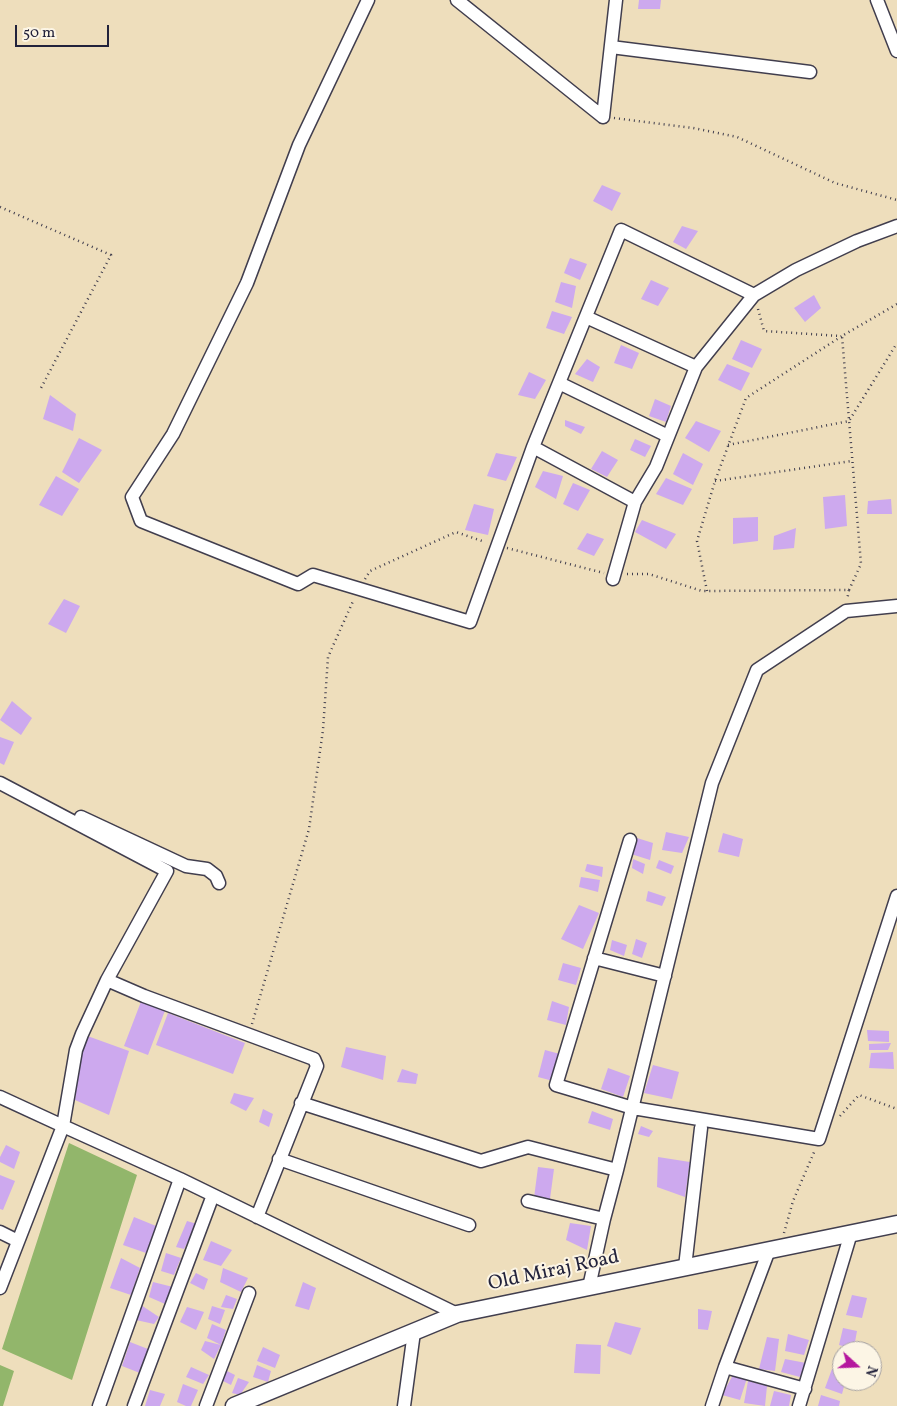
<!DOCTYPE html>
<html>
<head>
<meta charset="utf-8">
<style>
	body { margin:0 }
	#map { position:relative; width:897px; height:1406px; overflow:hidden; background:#eedebc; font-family:Vollkorn,serif }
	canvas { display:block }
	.north { position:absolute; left:832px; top:1341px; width:50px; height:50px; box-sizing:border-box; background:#fcf5e5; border:1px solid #a5a1a1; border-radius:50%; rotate:110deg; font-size:14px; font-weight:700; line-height:20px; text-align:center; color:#22223b }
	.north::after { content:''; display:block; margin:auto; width:18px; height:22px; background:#b5179e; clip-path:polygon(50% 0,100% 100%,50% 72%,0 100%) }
	.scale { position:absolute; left:15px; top:25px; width:94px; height:22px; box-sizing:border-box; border:2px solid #22223b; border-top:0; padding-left:6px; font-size:15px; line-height:18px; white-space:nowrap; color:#22223b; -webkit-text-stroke:4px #fcf5e5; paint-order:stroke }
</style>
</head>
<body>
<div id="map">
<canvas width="897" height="1406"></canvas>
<div class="north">N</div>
<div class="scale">50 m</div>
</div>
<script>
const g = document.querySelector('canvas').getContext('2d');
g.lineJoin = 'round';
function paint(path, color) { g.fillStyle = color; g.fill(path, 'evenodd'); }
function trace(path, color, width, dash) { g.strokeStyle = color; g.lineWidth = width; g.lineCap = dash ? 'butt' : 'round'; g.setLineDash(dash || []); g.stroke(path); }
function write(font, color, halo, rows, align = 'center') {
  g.font = font + ' Vollkorn,serif'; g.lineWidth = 4; g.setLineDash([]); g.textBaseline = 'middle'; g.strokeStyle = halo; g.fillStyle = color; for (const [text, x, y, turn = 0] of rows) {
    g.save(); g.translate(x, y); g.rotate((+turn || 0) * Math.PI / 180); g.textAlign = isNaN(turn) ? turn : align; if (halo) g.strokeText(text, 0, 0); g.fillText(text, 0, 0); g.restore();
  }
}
paint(new Path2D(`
	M69,1143L137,1175L72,1380L2,1349Z
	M0,1365L14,1371L3,1406H0Z`), '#92b66b');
paint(new Path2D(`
	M639,0H661L660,9H638Z
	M602,185L621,193L612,211L593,201Z
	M682,226L698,231L686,249L673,242Z
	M570,258L587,264L580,280L564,273Z
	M651,280L669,288L658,306L641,299Z
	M561,282L576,286L572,308L555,302Z
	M814,295L821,308L805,322L794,308Z
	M552,311L572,317L564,334L546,328Z
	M741,340L762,349L752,368L732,359Z
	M621,345L639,353L632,369L614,363Z
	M587,359L600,367L593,382L575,374Z
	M727,364L750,373L741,391L718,380Z
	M529,372L546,380L535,399L518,395Z
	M50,395L76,414L73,431L43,419Z
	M655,399L671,406L666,422L649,416Z
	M565,420L585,427L581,434L565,426Z
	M696,421L721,431L709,452L685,438Z
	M79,438L102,450L79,483L62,472Z
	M635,439L651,446L645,457L630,450Z
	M602,451L618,460L607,477L591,469Z
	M496,453L517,457L506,481L487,476Z
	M683,453L703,464L693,485L673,474Z
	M543,471L563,476L556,499L535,487Z
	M56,476L79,489L62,516L39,505Z
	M666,478L692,489L683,505L656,494Z
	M573,483L590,490L578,511L563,504Z
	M845,495L847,526L825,529L823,497Z
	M891,499L892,514H867L868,501Z
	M474,504L494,509L488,535L465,530Z
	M758,517V541L733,544V518Z
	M642,520L676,534L666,549L635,532Z
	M796,528L794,548L773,550L774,536Z
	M587,533L604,539L594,556L577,549Z
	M64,599L80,606L66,633L48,624Z
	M12,701L32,718L21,735L0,720Z
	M0,737L14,742L4,765L0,763Z
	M666,832L689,837L682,853L662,850Z
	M723,833L743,839L739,857L718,852Z
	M637,838L653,843L650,860L631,854Z
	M633,859L645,864L643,874L632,868Z
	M659,860L674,866L671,874L656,868Z
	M587,864L603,867L602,877L585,871Z
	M581,877L600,880L598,892L579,887Z
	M648,891L666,897L662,906L646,901Z
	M579,905L599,913L583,949L561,939Z
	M636,939L647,943L642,958L632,954Z
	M612,940L627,945L624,956L610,950Z
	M563,963L581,968L576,985L558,980Z
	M142,999L166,1008L148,1055L124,1046Z
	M552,1001L569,1007L566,1025L547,1020Z
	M168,1013L245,1043L233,1074L156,1045Z
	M867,1030L889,1031V1042L868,1041Z
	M82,1034L129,1051L109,1115L75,1100Z
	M891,1043L888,1050H869V1044Z
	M346,1047L386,1056L383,1080L341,1067Z
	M545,1050L560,1054L553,1081L538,1077Z
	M893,1052L894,1069L869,1068L871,1053Z
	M653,1065L679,1072L672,1099L644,1093Z
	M608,1068L630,1076L623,1097L601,1089Z
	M402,1069L418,1074L416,1084L397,1082Z
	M234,1093L254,1098L246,1111L230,1103Z
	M263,1109L273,1114L269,1127L259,1122Z
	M592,1111L613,1119L610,1130L588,1123Z
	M641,1126L653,1131L649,1137L638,1134Z
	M6,1145L20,1152L14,1169L0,1162V1157Z
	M658,1157L690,1162L685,1197L657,1187Z
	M538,1167L554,1169L550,1199L534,1198Z
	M0,1175L15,1181L3,1210L0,1209Z
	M134,1217L156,1226L146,1253L123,1245Z
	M187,1221L197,1224L184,1249L176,1247Z
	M570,1223L591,1226L587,1250L566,1240Z
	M211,1241L232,1250L221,1266L203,1260Z
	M166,1253L181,1258L174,1275L161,1271Z
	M121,1258L140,1268L131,1295L110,1288Z
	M223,1268L248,1278L241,1292L220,1282Z
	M196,1273L208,1279L204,1290L190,1283Z
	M153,1282L173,1287L165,1304L149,1297Z
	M303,1282L316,1288L309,1310L295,1306Z
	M226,1295L237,1299L233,1309L221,1307Z
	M852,1295L867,1298L862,1318L846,1315Z
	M141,1305L159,1317L154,1324L136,1320Z
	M212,1306L225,1310L220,1324L208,1319Z
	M187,1307L204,1312L196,1330L180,1322Z
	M698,1309L712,1311L708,1330L698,1329Z
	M615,1322L641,1328L631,1355L607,1346Z
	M212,1324L226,1330L221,1345L207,1338Z
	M843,1328L857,1331L855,1342L858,1344L857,1350L839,1345Z
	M788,1334L809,1340L804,1355L785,1351Z
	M767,1337L779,1339L775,1371L759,1369Z
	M205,1341L221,1345L214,1359L201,1350Z
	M130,1342L153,1351L145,1375L122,1366Z
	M576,1344L601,1345L600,1374L574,1373Z
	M263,1347L280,1355L275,1368L257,1361Z
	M785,1359L806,1363L800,1377L781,1372Z
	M257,1365L271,1371L268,1382L253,1377Z
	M191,1367L209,1375L203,1384L186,1377Z
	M223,1369L235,1375L231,1385L219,1379Z
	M832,1369L842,1371V1381H852L851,1383H845L842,1394L825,1388Z
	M733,1375L747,1378L740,1400L722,1395Z
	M238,1378L249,1382L240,1395L232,1393Z
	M748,1381L767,1386L765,1406L744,1403Z
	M183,1384L198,1390L191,1406H186L177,1402Z
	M150,1390L165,1394L160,1406H145Z
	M774,1391L791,1395L789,1406H770Z
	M821,1395L840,1401L839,1406H818Z`), '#cda9ee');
const minor = new Path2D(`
	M368,0L299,145L247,283L173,434L132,497L141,521L298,584L313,575L470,622L533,447
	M457,0L603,117
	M877,0L897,51
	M611,47L810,72
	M603,117L616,0
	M754,295L621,230L533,447L635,502L656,467L696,367L754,295L796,270L857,241L897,226
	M586,317L696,367
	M559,383L668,436
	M613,579L635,502
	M0,783L167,871L107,980
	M81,817L186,866L207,869L216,876L219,883
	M630,840L556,1085L633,1108L819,1139L897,896
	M594,958L665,976
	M0,1097L63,1126L76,1050L82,1034L107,980L144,996L314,1059L317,1066L257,1217
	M301,1103L481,1161L528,1147L617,1170
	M279,1159L469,1225
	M528,1201L604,1219
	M0,1232L18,1241
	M685,1267L701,1128
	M589,1287L604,1219L617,1170L712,783L757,670L846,611L897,606
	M0,1288L63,1126L180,1179L457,1314
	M725,1367L805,1389
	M99,1406L180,1179
	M134,1406L213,1195
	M206,1406L249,1293
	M404,1406L414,1332
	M712,1406L725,1367L769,1250
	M799,1406L851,1233`);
const major = new Path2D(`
	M234,1406L457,1314L897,1224`);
trace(minor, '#413e4e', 15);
trace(major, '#413e4e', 19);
trace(new Path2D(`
	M614,118L693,128L737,137L835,183L897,200
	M0,207L111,255L41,388
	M758,309L764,331L840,336
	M728,445L849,421L897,343
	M715,481L852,461
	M507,548L604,573
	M627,574H649L702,591L849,590L847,600
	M365,579L370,571L456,532L485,542
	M849,590L861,564L842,336L897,304
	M707,591L697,541L715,481L746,398L842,336
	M252,1024L309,829L323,730L328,657L354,599
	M840,1116L859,1095L897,1109
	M784,1233L793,1201L815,1150`), '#413e4e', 2.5, [1, 4]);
trace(minor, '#fff', 12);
trace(major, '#fff', 16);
write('20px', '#22223b', '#fcf5e5', [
	["Old Miraj Road",554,1272,-12]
]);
</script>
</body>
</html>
